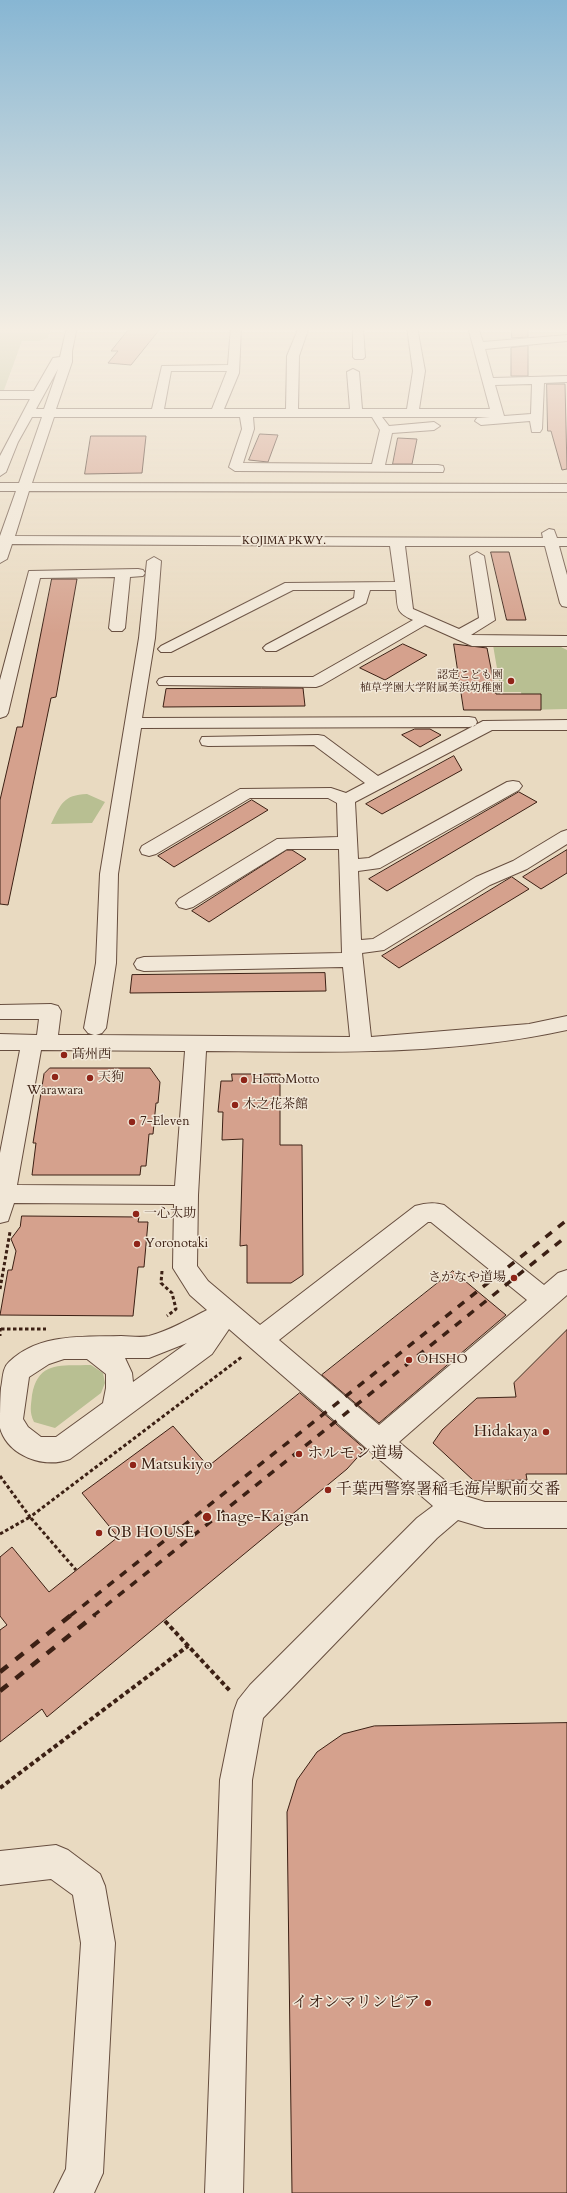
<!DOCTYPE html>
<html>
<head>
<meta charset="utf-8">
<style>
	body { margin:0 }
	canvas { display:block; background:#e9dac1 }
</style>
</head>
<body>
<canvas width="567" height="2193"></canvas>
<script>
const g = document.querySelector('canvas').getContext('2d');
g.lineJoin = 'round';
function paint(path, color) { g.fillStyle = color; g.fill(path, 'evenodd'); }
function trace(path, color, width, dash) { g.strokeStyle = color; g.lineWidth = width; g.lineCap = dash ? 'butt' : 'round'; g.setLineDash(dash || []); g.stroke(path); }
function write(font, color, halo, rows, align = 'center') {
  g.font = font + ' Cardo,"Noto Serif JP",serif'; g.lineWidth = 3; g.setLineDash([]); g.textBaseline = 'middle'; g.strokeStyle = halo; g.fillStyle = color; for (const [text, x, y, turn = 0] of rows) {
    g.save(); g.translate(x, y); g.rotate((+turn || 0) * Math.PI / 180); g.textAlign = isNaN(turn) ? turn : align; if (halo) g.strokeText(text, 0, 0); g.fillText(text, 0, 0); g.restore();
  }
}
paint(new Path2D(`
	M0,327H51L48,338L39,341H22L4,390H0Z
	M493,645H557L567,650V709L524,710L521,692H501Z
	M87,794L105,802L92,823L51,824C61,804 63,795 87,794Z
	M91,1365L103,1373L105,1383L101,1393L55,1428L34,1422C29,1412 31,1406 32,1395C38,1360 62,1366 91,1365Z`), '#b8bf92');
const building = new Path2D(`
	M512,327H528V337L512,338Z
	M160,329L131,365L108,363L118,351H111L128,330Z
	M528,346V376H511V348Z
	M547,384H565L567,469L562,470L551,431H548Z
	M260,434L278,435L268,462L249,460Z
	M91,436H146L142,473L85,474Z
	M398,438L417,439L412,464H393Z
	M491,552H509L526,620H507Z
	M52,579H77L56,697L51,698L8,905L0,904V800L17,727H22Z
	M403,644L427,655L385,680L360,668Z
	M454,644L487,648L496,694H541V710H464Z
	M262,688H303L305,706L163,707L166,689Z
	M415,729H430L441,735L420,747L402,735Z
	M454,756L462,770L382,814L366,804Z
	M519,792L537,802L387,891L369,879Z
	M252,800L268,810L174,867L158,856Z
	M287,850H292L306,859L209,922L192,911Z
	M567,850V873L541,889L523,877Z
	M512,877L529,889L399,968L382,956Z
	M325,973L326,991L130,993L132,975Z
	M50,1068H150L160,1082L158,1103H156L153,1134H149L146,1166H141L140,1175H32L36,1143H33L44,1074Z
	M232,1074H280V1145H302L303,1275L291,1283H247V1245L240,1246L243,1139L222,1140L223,1112H218L221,1081H232Z
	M22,1216L139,1217L138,1222H148L144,1267H138L133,1316L0,1315L8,1270H12L16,1251L11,1239L20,1227Z
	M453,1271L506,1315L379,1423L322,1375Z
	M567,1330V1474H526L527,1480L474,1481L433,1443L442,1430L477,1398L516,1397L514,1383Z
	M300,1393L365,1449L347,1469L47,1717L42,1709L0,1742V1630L7,1625L0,1616V1557L12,1547L49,1592L118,1537L82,1493L173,1426L208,1466Z
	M567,1723V2193H292L287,1812L297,1780L317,1752L343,1734L374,1726Z`);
paint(building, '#d5a18d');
trace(building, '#3c2014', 1);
const minor = new Path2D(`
	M67,327H77L72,351V362L56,409H152L162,366L228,365L231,327L241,328L239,373L224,409H286L287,356L299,327H309L299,356L298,409H350L347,372L353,369L359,372L362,409H407L413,371L407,327H417L425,371L419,409H490L468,327H478L483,342L567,335V341L485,349L493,378L567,376V382L544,383L542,429L540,432H532L530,421L481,425L475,421L477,418L490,417H382L389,426L434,422L440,426L434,430L392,433L385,465H438L443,466L444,469L443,472L235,471L229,467L242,429L240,417H54L32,483L567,484V492L29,491L15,536L543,538L542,533L549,529L554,530L557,538H567V546H559L567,575V607L562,606L560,603L545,546H405L413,609L459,629L479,618L470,556L477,552L484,556L495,620L471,635L567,636V646H472L425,625L322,685L316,687L159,685L157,682L159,679L165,677H313L413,620C395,612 398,608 396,590H370L366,603L276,651H266L263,648L266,645L354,598L355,590H293L171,652H161L158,649L161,646L285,583L395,582L390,546L12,544L7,559L0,563V536L16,491H0V483H19L42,417H32L18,442L6,472L0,476V456L30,399H0V391H34L53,358L60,357ZM58,369L44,409H36ZM171,371H227L212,409H164ZM532,384L531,414L504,416L495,385ZM253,417H372L380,430L372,464L243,463L254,429Z
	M353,327H363L365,357L363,359H355L353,357Z
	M154,557L161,561L155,638L142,718L469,717L475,718L477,722L475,726L469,727L141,728L118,874L116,963L106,1028L102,1033L96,1035L350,1037L343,967L144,971L137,969L134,964L137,959L144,957L342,953L339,849H287L193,907L186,909L179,907L176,903L179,899L277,839L338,837L337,803L328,798H250L156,854L149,856L142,854L140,850L142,846L240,789L331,788L346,793L365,783L314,745L208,746L202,745L200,741L202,737L318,735L324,736L378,776L483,721L567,720V730H492L355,802L358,859L369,858L507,782L513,781L519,782L522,786L519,790L380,868L358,871L361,940L373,939L476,877L513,861L561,832L567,830V844L527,869L490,885L384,950L362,953L371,1037L529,1024L567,1016V1030C449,1056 326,1052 206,1051L198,1195L197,1266L208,1281L260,1325L415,1206C425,1203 434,1202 444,1205L544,1285L558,1273L567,1270V1295L399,1442L462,1495L485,1502H567V1528H485L458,1520L437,1538L263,1718L252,1780L243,2193H205L220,1780L234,1711L238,1700L250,1685L417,1518L433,1506L229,1329L212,1354L70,1459C44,1469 8,1456 0,1428C0,1417 0,1400 1,1388C3,1380 2,1368 9,1362C39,1333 83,1337 121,1336C130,1336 140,1338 149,1336C169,1331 189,1319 207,1310L190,1295L173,1268L174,1204L14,1203L8,1221L0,1223V1153L20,1050H0V1034L37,1035L39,1019H0V1005L51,1004L58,1006L61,1011L58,1035H94L88,1033L84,1028L96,963L100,874L139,638L147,561ZM41,1050L185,1051L175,1186L17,1185ZM428,1222H431L527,1300L379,1425L279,1340ZM187,1343L133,1382L132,1373L125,1358H149ZM64,1359H87L106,1374V1388L103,1403L56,1437H41L28,1427L23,1419L29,1377L49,1364Z
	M138,569L143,570L145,573L143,576L130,577L125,628L122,631H112L109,628L115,577L40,578L8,713L6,716L0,718V680L29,571Z
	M56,1845L68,1850L100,1874L105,1886L115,1943L103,2173L94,2193H54L66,2169L81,1943L73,1895L51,1879L0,1885V1851Z`);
trace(minor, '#674e3f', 2);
trace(new Path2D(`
	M162,1271L161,1283L172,1293L176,1309L167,1316
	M0,1289L10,1232
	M0,1328V1336
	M1,1329H46
	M0,1476L30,1517L243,1356
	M0,1534L30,1517L76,1570`), '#3c2014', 3, [3.5, 2.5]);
trace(new Path2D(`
	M165,1621L231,1692
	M0,1788L188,1646`), '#3c2014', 4, [4.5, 3]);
paint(minor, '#f1e7d7');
trace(new Path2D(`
	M70,1616L567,1220
	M93,1616L567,1236`), '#3c2014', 3.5, [8, 8]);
trace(new Path2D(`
	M0,1672L71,1615
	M0,1691L95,1615`), '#3c2014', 4.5, [10, 10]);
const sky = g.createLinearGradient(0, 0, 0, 634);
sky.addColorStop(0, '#87b6d3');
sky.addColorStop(0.52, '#f5eee3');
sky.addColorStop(1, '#f5eee300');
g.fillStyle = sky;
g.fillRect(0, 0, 567, 634);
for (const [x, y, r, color] of [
	[511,681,4,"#8f2418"],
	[64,1055,4,"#8f2418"],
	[55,1077,4,"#8f2418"],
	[90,1078,4,"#8f2418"],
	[244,1080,4,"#8f2418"],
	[235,1105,4,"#8f2418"],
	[132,1122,4,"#8f2418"],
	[136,1214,4,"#8f2418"],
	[137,1244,4,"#8f2418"],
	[514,1278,4,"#8f2418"],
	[409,1360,4,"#8f2418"],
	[546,1432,4,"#8f2418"],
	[299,1454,4,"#8f2418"],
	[133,1465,4,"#8f2418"],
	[328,1490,4,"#8f2418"],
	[207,1517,5,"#8f2418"],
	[99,1533,4,"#8f2418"],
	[428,2003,4,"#8f2418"]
]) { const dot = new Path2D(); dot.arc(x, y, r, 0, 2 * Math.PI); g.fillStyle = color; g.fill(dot); trace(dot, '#f1e7d7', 1.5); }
write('11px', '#3c2014', '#f1e7d7', [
	["KOJIMA PKWY.",284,541]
]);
write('11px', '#3c2014', '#f1e7d7', [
	["認定こども園",503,675],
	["植草学園大学附属美浜幼稚園",503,688]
], 'right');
write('13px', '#3c2014', '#f1e7d7', [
	["髙州西",72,1055],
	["天狗",98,1078],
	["HottoMotto",252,1080],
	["Warawara",55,1091,"center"],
	["木之花茶館",243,1105],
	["7-Eleven",140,1122],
	["一心太助",144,1214],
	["Yoronotaki",145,1244],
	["さかなや道場",506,1278,"right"],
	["OHSHO",417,1360]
], 'left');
write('16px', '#3c2014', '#f1e7d7', [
	["Hidakaya",538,1432,"right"],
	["ホルモン道場",307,1454],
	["Matsukiyo",141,1465],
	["千葉西警察署稲毛海岸駅前交番",336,1490],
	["Inage-Kaigan",216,1517],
	["QB HOUSE",107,1533],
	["イオンマリンピア",420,2003,"right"]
], 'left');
</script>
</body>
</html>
